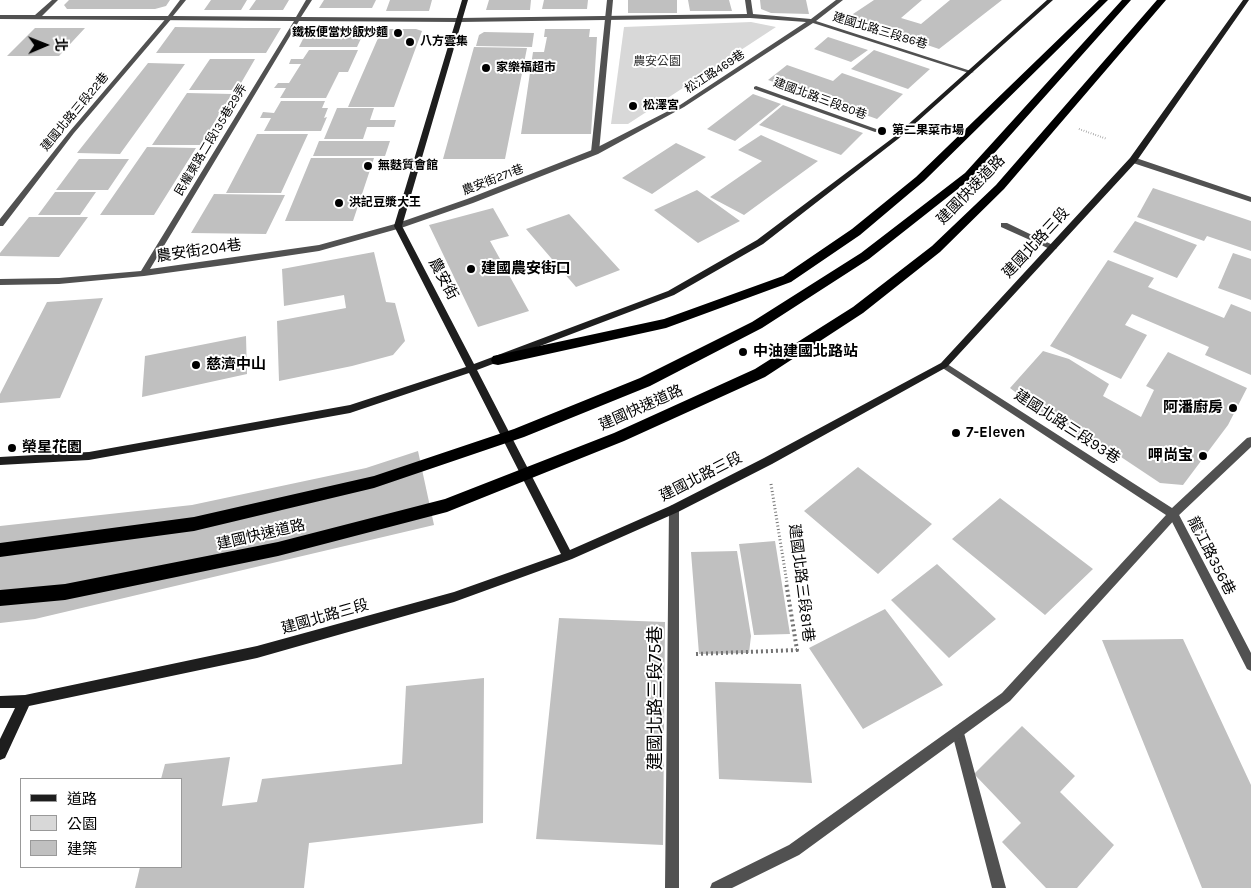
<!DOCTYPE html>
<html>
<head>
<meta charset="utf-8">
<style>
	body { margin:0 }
	#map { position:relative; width:1251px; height:888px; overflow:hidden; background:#fff; font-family:Karla,"Noto Sans TC",sans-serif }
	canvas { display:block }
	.legend { position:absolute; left:20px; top:778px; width:162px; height:90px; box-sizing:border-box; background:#fff; border:1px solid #999; margin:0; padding:6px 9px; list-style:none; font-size:15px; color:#000 }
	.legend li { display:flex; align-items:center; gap:10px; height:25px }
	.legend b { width:25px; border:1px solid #999 }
	.north { position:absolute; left:20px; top:20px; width:50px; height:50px; -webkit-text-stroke:4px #fff; paint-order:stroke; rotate:89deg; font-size:14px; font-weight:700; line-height:20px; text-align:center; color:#000 }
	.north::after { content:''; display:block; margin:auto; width:18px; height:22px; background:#000; clip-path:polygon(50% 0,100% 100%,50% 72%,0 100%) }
</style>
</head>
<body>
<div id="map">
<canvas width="1251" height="888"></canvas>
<ul class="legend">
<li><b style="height:6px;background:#1e1e1e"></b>道路</li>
<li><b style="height:14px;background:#d8d8d8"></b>公園</li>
<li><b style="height:14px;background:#c0c0c0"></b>建築</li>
</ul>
<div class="north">北</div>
</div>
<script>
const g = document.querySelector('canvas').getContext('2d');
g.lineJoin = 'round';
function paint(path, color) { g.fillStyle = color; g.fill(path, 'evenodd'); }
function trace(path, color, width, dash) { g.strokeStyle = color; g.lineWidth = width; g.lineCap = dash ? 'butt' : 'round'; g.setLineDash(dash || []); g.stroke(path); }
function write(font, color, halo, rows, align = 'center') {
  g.font = font + ' Karla,"Noto Sans TC",sans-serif'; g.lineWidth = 4; g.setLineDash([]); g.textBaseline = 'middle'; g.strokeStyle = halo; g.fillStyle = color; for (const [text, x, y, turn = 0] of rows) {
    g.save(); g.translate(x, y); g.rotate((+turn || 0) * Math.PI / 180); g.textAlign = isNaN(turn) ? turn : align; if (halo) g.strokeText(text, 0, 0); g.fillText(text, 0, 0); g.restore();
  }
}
paint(new Path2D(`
	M751,22L776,27L628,124H611L624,27Z`), '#d8d8d8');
paint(new Path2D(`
	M69,0H170L166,6L155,9H67L64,5Z
	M211,0H247L241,10H204Z
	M256,0H289L283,10H249Z
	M324,0H376L372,8H319Z
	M390,0H432L429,11H386Z
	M489,0H531L530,10H486Z
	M544,0H588L587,9H542Z
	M628,0H677V13H628Z
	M688,0H729L732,11H690Z
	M760,0H806L809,14L771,13L761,9Z
	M874,0H922L901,18L921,24L950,0H1002L939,49L854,20L853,14Z
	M175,27L245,28H281L266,53H156Z
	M35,28H85L59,56H7Z
	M308,29L365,30L357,47H299Z
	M382,29H416L422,31L394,107H348Z
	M545,29H590L589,37H597L591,134H521L533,52H544L547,37H544Z
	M484,32L534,33L532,47L476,46L479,35Z
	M828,37L868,50L851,62L814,49Z
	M474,47L527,48L505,159H443Z
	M309,50H358L348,72H339L326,98H280L286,88H274L278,83H289L301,64H289L291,59H303Z
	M874,50L930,69L908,89L851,69Z
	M210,59H255L237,90H189Z
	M148,63L185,64L120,154L77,153Z
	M787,65L833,81L842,73L903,94L877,119L768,80Z
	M187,93L232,94L200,145H152Z
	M753,94L781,104L735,141L707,129Z
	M281,101H325L322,108H328L324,118L327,117L321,131H264L271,118H260L263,112L274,113Z
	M783,105L863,133L841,155L759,125Z
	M337,108H374L370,120H396L394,127H367L363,139H324Z
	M257,134H308L281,193H226Z
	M761,135L818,161L744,215L710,197L762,161L738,150Z
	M319,141H390L385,156H313Z
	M676,143L706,157L652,194L622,178Z
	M147,147L196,148L154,215H100Z
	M311,158H374L353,221H285Z
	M79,159H129L108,190H56Z
	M1153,188L1251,221V251L1207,236L1204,241L1137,217Z
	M697,190L740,221L698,243L654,210Z
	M55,192H96L80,215H38Z
	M214,194L285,195L266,234L191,233Z
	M493,208L509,236L490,241L529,311L478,327L429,225Z
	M569,214L620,270L576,287L526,229Z
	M29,217H88L59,257L0,256V253Z
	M1135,221L1197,245L1177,278L1113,252Z
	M374,252L386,302L395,303L405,341L393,355L352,366L279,381L277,321L346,308L344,295L284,306L282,269Z
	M1233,253L1251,259V300L1218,288Z
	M1108,260L1154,278L1148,287L1224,318L1231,304L1251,312V375L1205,355L1209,347L1132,314L1125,325L1147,335L1121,379L1050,346Z
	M103,298L60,398L0,403V394L47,302Z
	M246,336L247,374L142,397L145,356Z
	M1043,351L1069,359L1109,384L1103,396L1141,417L1154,390L1146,386L1168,352L1247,388L1228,425L1183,485L1160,483L1121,457L1070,434L1010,388Z
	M418,451L434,525L35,619L0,623V526L192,505L366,468Z
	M858,467L932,524L878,574L804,511Z
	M1000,498L1093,569L1045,615L952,539Z
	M775,541L790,634L754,635L739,544Z
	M737,551L751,636L749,653L699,654L691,552Z
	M937,564L996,619L949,658L891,600Z
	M885,609L943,685L863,729L809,648Z
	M559,618L665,622L663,845L536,839Z
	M1183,639L1251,785V888H1202L1102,640Z
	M484,678L483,823L309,843L304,888H135L140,867H181V779H161L165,764L230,757L222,806L257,802L262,779L402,764L406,686Z
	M715,682L801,684L812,783L719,779Z
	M1022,726L1075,776L1060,792L1114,845L1077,888H1046L1002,842L1021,823L974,774Z`), '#c0c0c0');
trace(new Path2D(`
	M1079,129L1107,139`), '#737373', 2, [0.5, 2]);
trace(new Path2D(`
	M771,484L787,583`), '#737373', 3, [1, 2.5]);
trace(new Path2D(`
	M696,654L797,650L786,582`), '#737373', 4, [2, 3]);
paint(new Path2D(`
	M607,0H613L599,152L595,154L591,152Z
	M168,16L173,17L74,133L3,226H0V219L70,131Z
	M674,505L678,506L679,509V888H665L669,509L670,506Z
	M1173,509L1177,511L1251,653V671L1247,669L1168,514L1169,511Z
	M958,727L963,728L964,733L1006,888H992L952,733L953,728Z`), '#515151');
paint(new Path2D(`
	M52,0H58L42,16H168L180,0H186L173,16L296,17L306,0H312L301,17L459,18L747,14L745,0H751L753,14L811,19L836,0H843L816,21L974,72L969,73L813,23L684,107L598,154L473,203L401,228L319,251L232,264L144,276L59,284L0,285V279L59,278L141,271L294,21L0,19V15H35ZM750,18L806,22L680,105L592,150L467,199L395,224L319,245L150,269L299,21L459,22Z
	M756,86L879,130L880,131L875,132L754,89V87Z
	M1130,158H1136L1251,197V202L1130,162Z
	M1001,223H1007L1057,247L1056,249H1050L1001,227Z
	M944,362L1172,508L1247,438L1251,437V447L1177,517L1010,701L799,855L732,888H710L712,883L789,845L1002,693L1166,515L941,367L939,365Z`), '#515151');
paint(new Path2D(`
	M462,0H468L402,226L474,364L668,291L757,240L894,137L1047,0H1053L898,139L763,244L674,295L477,370L570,550L670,506L764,458L941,363L1130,158L1243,0H1249L1136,162L947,367L772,464L678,512L572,559L454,602L257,658L29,706L5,758L0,760V739L15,708H0V696L25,695L257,646L454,592L561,554L469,373L350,413L89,460L0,465V457L89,452L350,405L466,367L394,226Z`), '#1e1e1e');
paint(new Path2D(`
	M1099,0H1108L924,181L860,235L791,282L666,328L498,365L493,364L491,360L493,356L664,319L783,276L852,229L916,177Z
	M1122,0H1131L973,177L869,259L762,328L650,386L524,437L374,488L194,531L0,557V543L194,517L374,476L514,429L640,378L752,322L861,253L965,173Z
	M1157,0H1166L1004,189L940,252L863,313L765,377L624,441L447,512L278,556L65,600L0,606V590L65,584L278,542L445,499L614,433L755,369L853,307L932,246L996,185Z`), '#000');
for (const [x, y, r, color] of [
	[398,33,5,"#000"],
	[410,42,5,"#000"],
	[486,68,5,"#000"],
	[633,106,5,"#000"],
	[882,131,5,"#000"],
	[368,166,5,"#000"],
	[339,203,5,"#000"],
	[471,269,5,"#000"],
	[743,352,5,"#000"],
	[196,365,5,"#000"],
	[1233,408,5,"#000"],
	[956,433,5,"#000"],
	[12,448,5,"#000"],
	[1203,456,5,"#000"]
]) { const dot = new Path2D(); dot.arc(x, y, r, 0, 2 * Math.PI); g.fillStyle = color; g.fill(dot); trace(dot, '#fff', 2); }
write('12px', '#000', '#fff', [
	["建國北路三段86巷",880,31,17],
	["松江路469巷",715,72,-33],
	["建國北路三段80巷",820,99,20],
	["建國北路三段22巷",75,112,-50],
	["民權東路二段135巷29弄",211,140,-59],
	["農安街271巷",493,180,-21]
]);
write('bold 12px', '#000', '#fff', [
	["鐵板便當炒飯炒麵",388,33,"right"],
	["八方雲集",420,42],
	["家樂福超市",496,68],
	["松澤宮",643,106],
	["第二果菜市場",892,131],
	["無麩質會館",378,166],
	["洪記豆漿大王",349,203]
], 'left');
write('12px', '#2f2f2f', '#fff', [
	["農安公園",657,62]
]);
write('15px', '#000', '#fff', [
	["建國快速道路",971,190,-46],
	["建國北路三段",1036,243,-47],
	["農安街204巷",199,251,-8],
	["農安街",443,279,62],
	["建國快速道路",641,408,-24],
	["建國北路三段93巷",1067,427,33],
	["建國北路三段",701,477,-27],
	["建國快速道路",261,535,-13],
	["龍江路356巷",1211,556,63],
	["建國北路三段81巷",801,583,83],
	["建國北路三段",325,617,-16]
]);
write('bold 15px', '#000', '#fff', [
	["建國農安街口",481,269],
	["中油建國北路站",753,352],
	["慈濟中山",206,365],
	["阿潘廚房",1223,408,"right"],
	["7-Eleven",966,433],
	["榮星花園",22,448],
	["呷尚宝",1193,456,"right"]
], 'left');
write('18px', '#000', '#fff', [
	["建國北路三段75巷",656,698,-90]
]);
</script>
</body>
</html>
